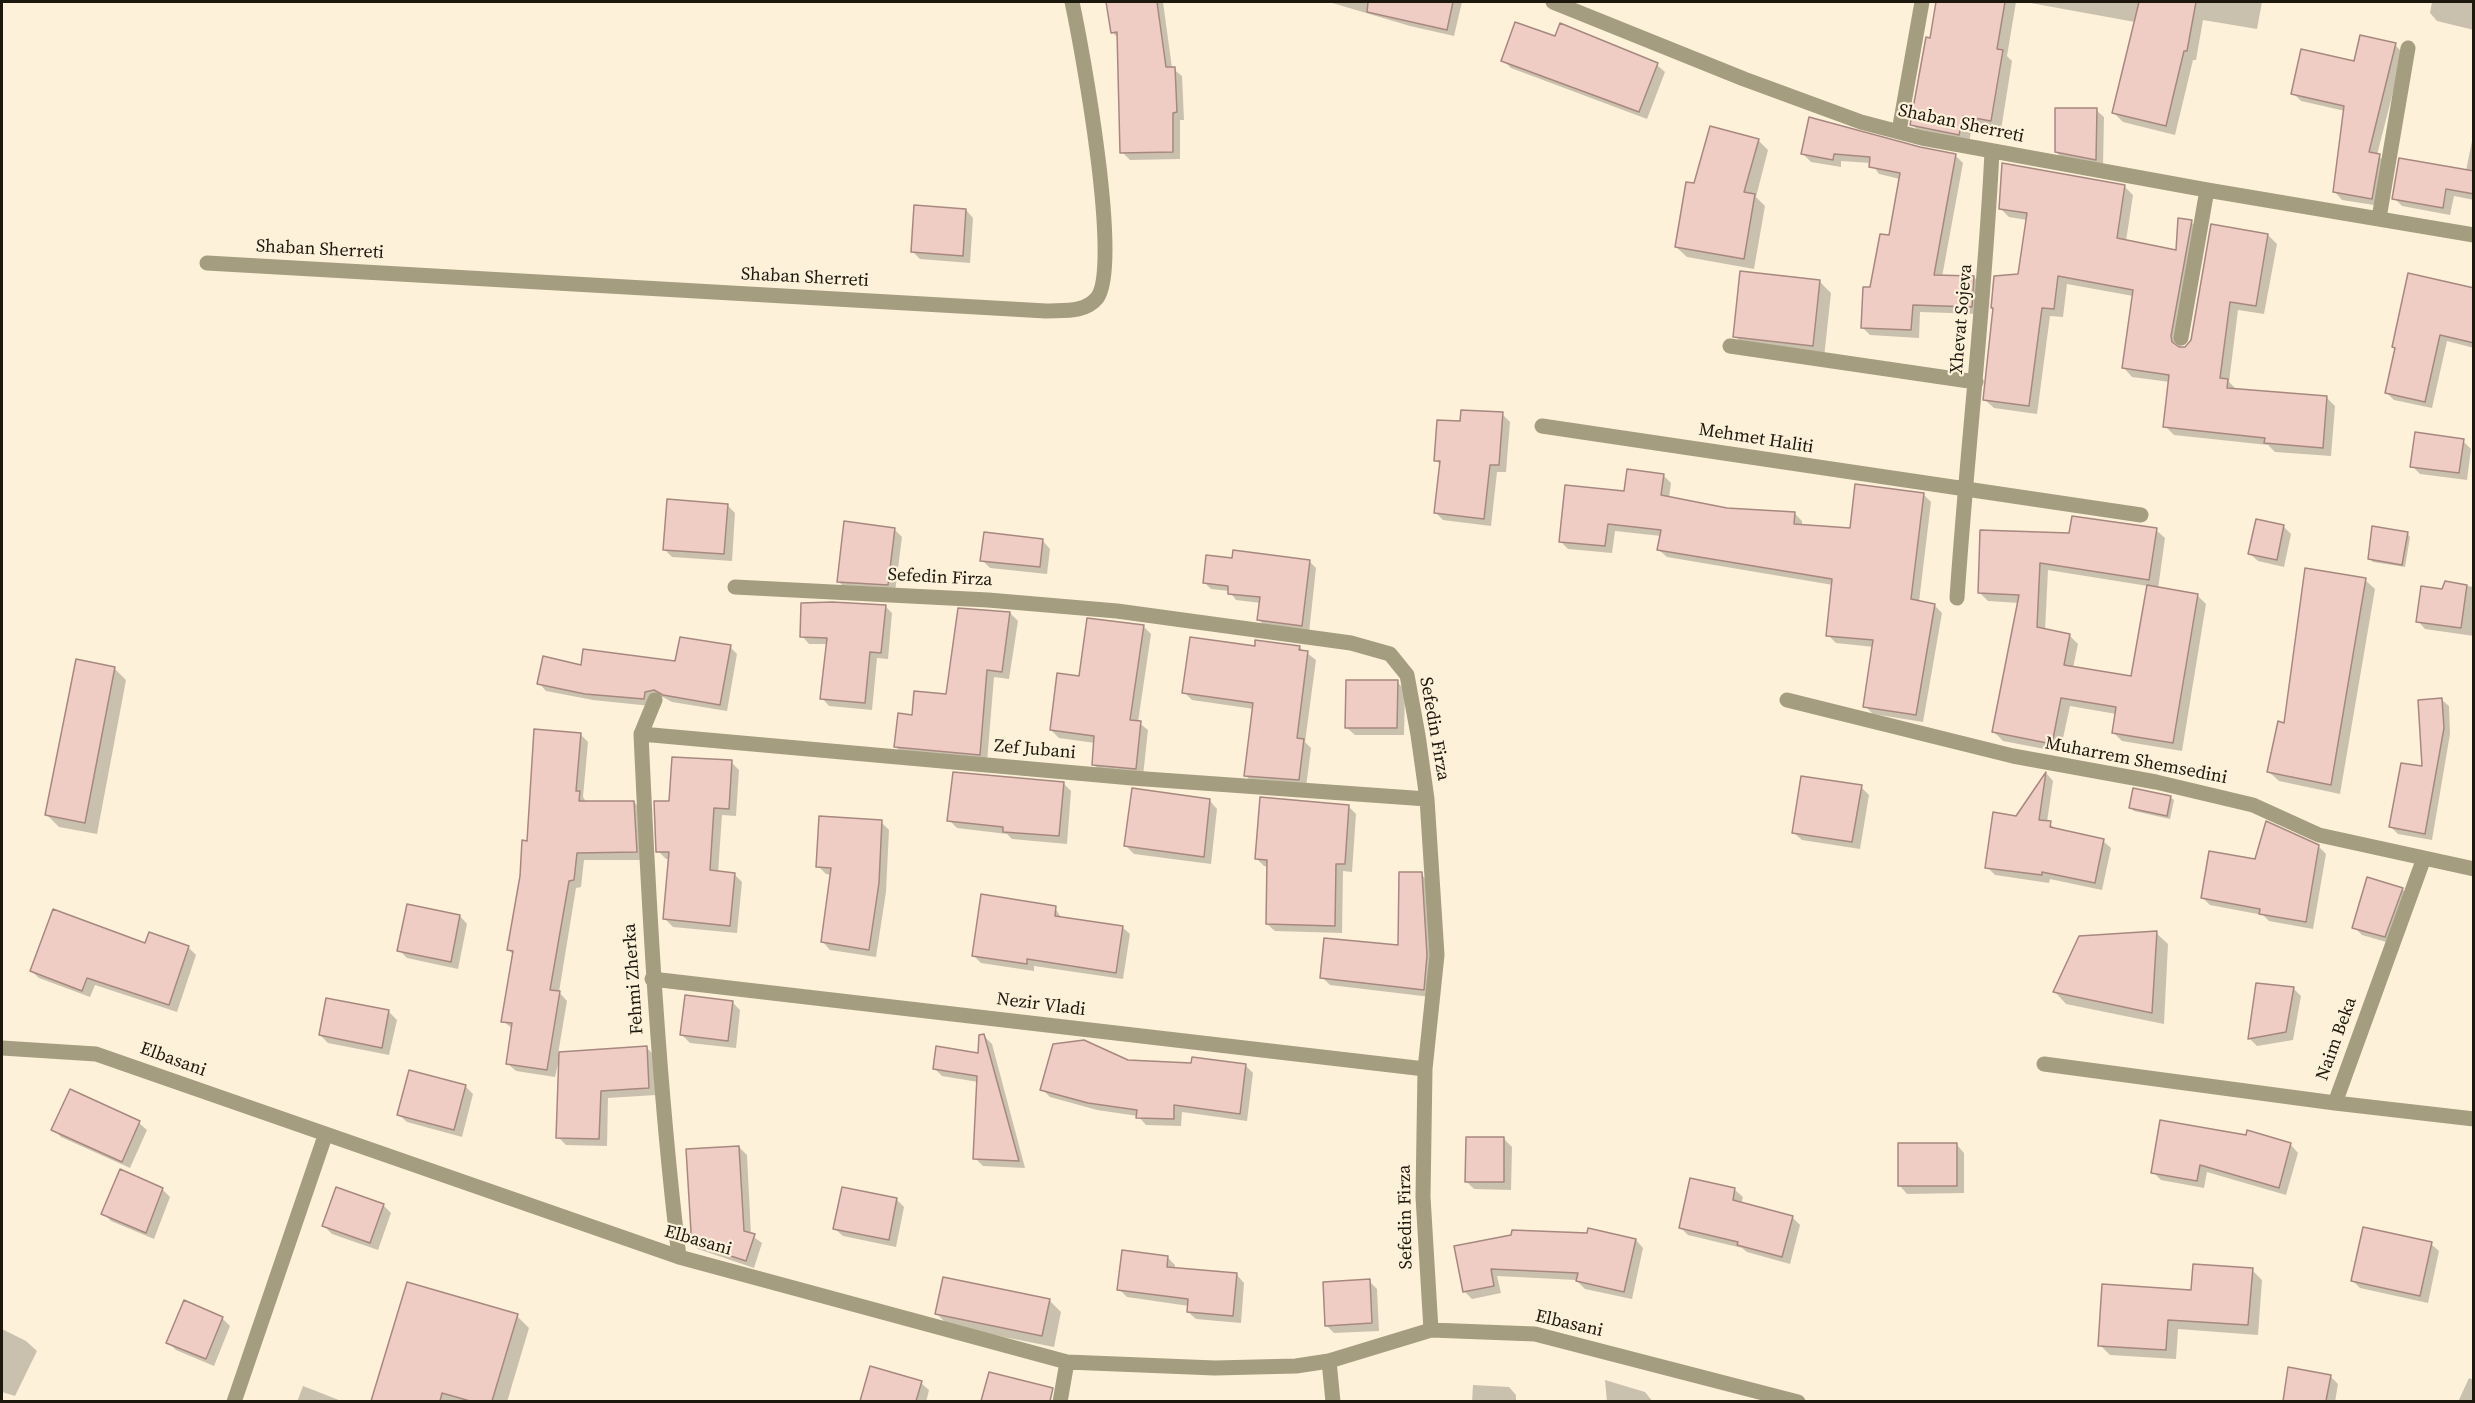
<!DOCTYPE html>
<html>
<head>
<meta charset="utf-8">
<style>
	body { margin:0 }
	#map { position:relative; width:2475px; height:1403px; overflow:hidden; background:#fdf1da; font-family:"Source Serif 4",serif }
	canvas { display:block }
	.frame { position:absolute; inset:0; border:3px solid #1d180e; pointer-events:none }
</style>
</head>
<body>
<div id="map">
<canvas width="2475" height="1403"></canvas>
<div class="frame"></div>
</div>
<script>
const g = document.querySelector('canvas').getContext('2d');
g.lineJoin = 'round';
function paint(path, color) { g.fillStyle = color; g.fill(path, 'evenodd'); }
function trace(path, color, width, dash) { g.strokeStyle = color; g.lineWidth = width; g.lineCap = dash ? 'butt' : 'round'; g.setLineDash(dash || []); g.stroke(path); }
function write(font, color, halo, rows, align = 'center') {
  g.font = font + ' "Source Serif 4",serif'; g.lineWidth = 4.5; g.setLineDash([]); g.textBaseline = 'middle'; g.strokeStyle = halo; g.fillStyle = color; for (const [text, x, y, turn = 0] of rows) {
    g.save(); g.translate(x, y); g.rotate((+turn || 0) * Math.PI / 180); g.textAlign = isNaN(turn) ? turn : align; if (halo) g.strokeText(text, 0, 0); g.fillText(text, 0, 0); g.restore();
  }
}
paint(new Path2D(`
	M1108,2H1163L1172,68L1182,76L1184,120H1180V159L1130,160L1122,152L1119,39L1112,32Z
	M1329,2H1462L1454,36L1410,26Z
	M1938,2H2016L2007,56L2012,61L2001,130L1972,125L1969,144L1921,134L1912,124Z
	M2025,2H2262L2257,29L2203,20L2196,60H2193L2175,135L2123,122L2114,113L2135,22Z
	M2432,2H2474V30L2437,21L2430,13Z
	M1556,38L1657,65L1665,72L1647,119L1511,68L1503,60Z
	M2395,45L2403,53L2377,155L2387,163L2380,206L2342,200L2335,192L2345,111L2301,101L2293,93Z
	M2096,110L2104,117L2103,167L2064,160L2056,152Z
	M2474,131V200L2454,196L2450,215L2402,206L2394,198L2466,171Z
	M1758,140L1768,150L1756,197L1765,206L1754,269L1687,257L1676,247L1695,185Z
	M1919,149L1956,156L1963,163L1942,277H1974L1981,285L1979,314L1920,312L1919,338L1870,335L1863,328L1872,289L1890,237L1900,179L1879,174L1871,163L1841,161V167L1811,162L1803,154Z
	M2124,186L2133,195L2126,241L2178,251L2191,222L2200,231L2180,349L2186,348L2268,235L2277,244L2264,314L2238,310L2229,382L2237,390L2326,397L2335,406L2331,456L2275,452L2268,445L2174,435L2165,426L2170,382L2132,377L2124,368L2133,296L2067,284L2063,317L2050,316L2037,414L1994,408L1985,400L2019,275L2027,220L2009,217L2000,208Z
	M966,210L973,218L970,263L920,259L912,251Z
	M1819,281L1831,293L1824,358L1747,348L1735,336Z
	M2474,290V348L2447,341L2432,408L2394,400L2387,393L2397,350L2394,347Z
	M1502,414L1510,422L1506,472H1497L1491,526L1443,520L1435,512L1441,466L1436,460L1462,423Z
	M2463,441L2471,449L2467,480L2420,474L2412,466Z
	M1663,475L1671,483L1669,498L1727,509L1794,513L1802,521V526L1851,530L1923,494L1931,502L1919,602L1934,605L1942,613L1923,722L1873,714L1865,706L1874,647L1836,643L1828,635L1833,585L1667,557L1659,550L1661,536L1615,531L1612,553L1568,549L1560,541L1625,493Z
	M727,505L735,513L732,561L672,557L664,549Z
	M2283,526L2291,534L2284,567L2258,561L2250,554Z
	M894,529L902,537L895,592L847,590L839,582Z
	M2156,530L2165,538L2158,589L2197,595L2206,604L2182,751L2122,741L2113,732L2116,714L2070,706L2060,752L2003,741L1994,732L2019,603L1988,601L1979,592L2070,535ZM2048,570L2148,586L2132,678L2073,668L2078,644L2070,636L2045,631Z
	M2407,533L2410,537L2405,567L2373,562L2369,558Z
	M1043,541L1050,549L1047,574L990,568L982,560Z
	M1233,560L1309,561L1316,568L1309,633L1266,627L1259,620L1261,603L1236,600L1229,591L1211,589L1204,582Z
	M2306,569L2365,580L2375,589L2340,794L2279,781L2269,772L2286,725Z
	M2446,583L2474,587V636L2425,629L2418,621L2443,591Z
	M885,606L892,613L888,659L877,658L872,710L829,706L822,698L828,644H809L802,636Z
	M1010,613L1018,621L1009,679L994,677L987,762L903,754L895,746L913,716L947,696Z
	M1143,626L1151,634L1138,722L1148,730L1143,776L1101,772L1093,764L1095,743L1059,738L1051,730L1080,678Z
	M730,647L737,654L727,711L672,702L663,697L652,699L651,706L593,700L546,691L539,683L677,662Z
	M1299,647L1316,660L1305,742L1311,748L1306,787L1253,783L1246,776L1254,709L1192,700L1184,692Z
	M114,668L126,680L97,834L59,827L47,815Z
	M1397,682L1405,690L1404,735H1355L1347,728Z
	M2442,700L2449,706L2450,734L2432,840L2398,834L2391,827L2424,768Z
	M580,734L588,742L583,797L587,803L634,802L642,810L644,860H584L581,887L576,888L559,992L567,1001L558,1054L646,1047L654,1055L656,1095L608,1098L607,1146L566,1145L558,1137L560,1055L555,1077L516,1071L508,1064L513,1029L503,1021L514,955L508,950L529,843Z
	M731,762L739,770L736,816L722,815L718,873L734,874L742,882L737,933L673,927L665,919L670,859H666L658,851L671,802Z
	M2047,774L2053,781L2047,822L2059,831L2103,841L2111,848L2102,890L2050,879L2049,883L1995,875L1987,867L2016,817Z
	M1063,783L1071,791L1067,844L1012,839L1007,834L957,828L949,820Z
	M1861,787L1869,795L1860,849L1802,840L1794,833Z
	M2170,797L2174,800L2170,819L2134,811L2131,808Z
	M1210,801L1217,809L1211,864L1134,854L1126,846Z
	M1348,806L1356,814L1352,872L1343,871L1342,933L1275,931L1267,924L1269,867L1264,866L1257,859Z
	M881,822L889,830L886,892L876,957L830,950L823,942L832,875L826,874L818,866Z
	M2318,846L2326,854L2313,929L2269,921L2263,915L2210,905L2203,898L2256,861Z
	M1421,874L1429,882L1431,997L1330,985L1322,977L1400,946Z
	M2402,889L2410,897L2393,944L2362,935L2354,927Z
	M1055,908L1062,919L1122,927L1130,934L1123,979L1034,966V971L981,963L974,956Z
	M460,916L467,924L458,969L407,958L399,950Z
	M2156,933L2168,944L2164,1024L2066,1004L2055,992Z
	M146,945L188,947L196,955L177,1012L95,985L90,997L39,978L31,971Z
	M2293,988L2301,996L2293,1040L2257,1046L2249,1038Z
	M328,1000L389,1012L397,1020L389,1055L328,1043L320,1035Z
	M732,1002L740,1010L736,1048L690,1043L682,1035Z
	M984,1036L992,1044L1025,1168L983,1166L975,1158L978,1082L942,1076L934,1068L980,1054Z
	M1127,1061L1246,1066L1253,1073L1247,1121L1182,1112L1181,1126L1146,1125L1138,1116L1097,1110L1050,1097L1042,1089Z
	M465,1086L473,1094L462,1137L407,1122L399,1115Z
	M71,1091L139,1123L147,1130L130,1168L61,1137L53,1129Z
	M2248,1132L2291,1145L2298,1153L2286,1195L2207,1172L2204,1188L2161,1180L2153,1172L2247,1137Z
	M1504,1139L1512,1147L1511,1190L1474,1189L1466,1181Z
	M1957,1145L1964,1153V1193L1907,1194L1900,1186Z
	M739,1147L747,1155L751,1235L762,1243L754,1268L698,1249L690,1241Z
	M162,1189L170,1197L154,1239L111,1221L103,1213Z
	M1735,1190L1743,1197L1741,1204L1792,1217L1800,1225L1790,1264L1747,1252L1742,1248L1688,1235L1681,1228Z
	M896,1199L904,1207L896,1247L843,1236L835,1229Z
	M383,1205L391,1213L378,1250L332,1234L324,1226Z
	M1513,1237L1636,1240L1643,1248L1632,1299L1585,1289L1576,1280L1497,1276L1501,1293L1472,1299L1464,1291Z
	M2431,1244L2439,1251L2428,1303L2360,1288L2352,1280Z
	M1167,1257L1175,1265V1269L1237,1275L1244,1283L1241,1323L1196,1319L1188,1312L1189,1306L1127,1297L1119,1289Z
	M2252,1270L2262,1280L2258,1335L2178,1329L2176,1359L2110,1355L2100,1345Z
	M1369,1281L1377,1289L1379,1331L1334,1333L1326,1325Z
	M1049,1300L1061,1312L1054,1347L949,1326L937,1314Z
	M517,1316L529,1328L507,1402H445L393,1386Z
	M222,1318L230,1326L214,1366L176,1350L168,1342Z
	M2,1329L26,1341L37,1351L15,1396L2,1392Z
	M871,1368L921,1383L929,1390L926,1402H862Z
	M2289,1369L2330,1376L2338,1384L2335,1402H2284Z
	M2469,1378L2474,1380V1402H2458Z
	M1605,1380L1645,1392L1653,1402H1607Z
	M1473,1385L1509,1387L1516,1395V1402H1472Z
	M303,1386L344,1402H297Z
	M1039,1392L1037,1402H986L983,1398Z`), '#0003');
const building = new Path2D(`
	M1106,2H1157L1166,67H1175L1177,112L1173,113V152L1120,153L1117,32L1111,33Z
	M1368,2H1453L1447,30L1367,12Z
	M1936,2H2005L1997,49L2003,50L1991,121L1963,116L1959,135L1910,125L1926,37L1930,38Z
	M2139,2H2196L2187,51H2184L2166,126L2112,113Z
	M1515,22L1555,36L1560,23L1658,63L1639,112L1501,61Z
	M2360,35L2396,43L2369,152L2380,154L2372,199L2333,192L2344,106L2291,94L2301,49L2354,61Z
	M2055,108H2097L2096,160L2055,152Z
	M1809,117L1920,147L1956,154L1934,275L1974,276L1972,307L1913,305L1911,330L1861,328L1863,287H1870L1880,234L1889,235L1900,173L1869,167L1870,157L1834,154L1833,160L1801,154Z
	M1710,126L1759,139L1744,192L1755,194L1744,259L1675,247L1686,182L1694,183Z
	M2399,158L2474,171V194L2446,189L2443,208L2392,199Z
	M2002,163L2125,185L2117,238L2176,250L2178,218L2192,220L2171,336L2172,342L2179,347H2185L2191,340L2211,224L2268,234L2256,306L2230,302L2220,378L2228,379L2227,388L2327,396L2323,448L2264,443L2265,438L2163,427L2169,375L2122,368L2133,290L2058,276L2054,309L2042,308L2029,406L1983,400L1993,308H1991L1994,276L2018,274L2027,213L1999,209Z
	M914,205L966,209L963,256L911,252Z
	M1740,271L1820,280L1813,346L1733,337Z
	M2408,273L2474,288V343L2440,335L2425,402L2385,393L2395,348L2392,347Z
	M1461,410L1503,412L1499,465H1490L1484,519L1434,513L1440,461H1434L1437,420L1460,421Z
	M2415,432L2464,439L2459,473L2410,467Z
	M1627,469L1664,474L1661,495L1727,508L1795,512L1794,524L1850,528L1855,484L1924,493L1911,599L1935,604L1916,715L1863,707L1873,640L1826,636L1832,579L1657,550L1661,530L1608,524L1605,546L1559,542L1565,485L1624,491Z
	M667,499L728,504L724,554L663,550Z
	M2072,516L2157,528L2149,580L2040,563L2037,627L2070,634L2064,665L2131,676L2147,585L2198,594L2173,743L2112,733L2116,707L2061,698L2052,744L1992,732L2019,595L1978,593L1980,530L2069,533Z
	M2256,519L2284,525L2277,560L2248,554Z
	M844,521L895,528L888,585L837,582Z
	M2372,526L2408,532L2402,565L2368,559Z
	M984,532L1043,539L1040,567L980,561Z
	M1233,550L1310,560L1302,626L1257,620L1260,597L1228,594V586L1203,583L1206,555L1232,558Z
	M2305,568L2366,578L2331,785L2267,772L2278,721L2284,723Z
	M2445,581L2467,585L2461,628L2416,622L2421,586L2442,589Z
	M832,602L886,605L881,653L870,652L865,703L820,699L827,638L800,637L801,603Z
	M958,608L1010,612L1002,672L987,670L980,755L894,747L898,713L912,715L914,691L946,694Z
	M1087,618L1144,625L1130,720L1141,721L1136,769L1092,765L1094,736L1050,730L1057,673L1079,676Z
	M680,637L731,645L720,705L663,695L654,690L645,692L644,699L585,694L537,684L543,656L581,665L583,649L675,661Z
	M1190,637L1255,646V640L1300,646L1299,650L1308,651L1297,738L1304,739L1299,780L1244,776L1253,703L1182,693Z
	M76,659L115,667L85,823L45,815Z
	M1346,680H1398L1397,728H1345Z
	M2442,698L2444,728L2425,834L2389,827L2401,763L2422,766L2418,700Z
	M534,729L581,733L576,791H580L579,801H634L637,852L577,853L574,880L569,881L550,990L560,991L547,1070L506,1064L512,1023L501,1022L513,951L507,950L520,876L522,840L527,841Z
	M672,757L732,760L729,809L714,808L710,870L735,873L730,926L663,919L669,852H656L654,801H669Z
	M953,772L1064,782L1059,836L1003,832V827L947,821Z
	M2046,772L2039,820L2051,821L2050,827L2104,839L2095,883L2042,872V875L1985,868L1993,812L2016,816Z
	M1801,776L1862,785L1852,842L1792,833Z
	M1132,788L1210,799L1204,857L1124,846Z
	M2133,788L2171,796L2167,816L2129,808Z
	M1260,797L1349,805L1345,864H1336L1335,926L1266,924L1267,860L1255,859Z
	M819,816L882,820L879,883L869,950L821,942L831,868L816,867Z
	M2266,821L2319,845L2306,922L2259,914L2260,909L2201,898L2209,851L2255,859Z
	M1399,872H1422L1427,955L1424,990L1320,978L1324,938L1398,945Z
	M2367,877L2403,888L2385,937L2352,928Z
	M981,894L1056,906L1055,916L1123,926L1116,973L1027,959V964L972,956Z
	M407,904L460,915L451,962L397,951Z
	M53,909L145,943L149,932L189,946L169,1005L87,978L82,991L30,971Z
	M2157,931L2152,1013L2053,992L2079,936Z
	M2256,983L2294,987L2286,1032L2248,1039Z
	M685,995L733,1001L728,1041L680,1035Z
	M326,998L389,1010L382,1048L319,1035Z
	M984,1034L992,1063L1019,1161L973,1159L977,1076L933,1069L936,1046L978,1053L979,1035Z
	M1084,1040L1128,1060L1191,1063L1192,1057L1246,1064L1240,1114L1174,1105V1119L1136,1118L1137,1110L1088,1103L1040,1090L1053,1044Z
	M647,1046L649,1088L601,1091L599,1139L556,1138L559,1052Z
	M409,1070L466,1085L454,1130L397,1115Z
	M70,1089L140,1121L122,1162L51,1130Z
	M2160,1120L2246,1135L2247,1130L2291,1143L2279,1188L2200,1165L2197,1181L2151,1173Z
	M1466,1137H1504V1182H1465Z
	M1898,1143H1957V1186H1898Z
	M739,1146L744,1231L755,1234L746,1261L688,1242L691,1232L686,1149Z
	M120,1169L163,1188L146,1233L101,1214Z
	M1690,1178L1735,1188L1733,1200L1793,1216L1782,1257L1737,1245L1738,1242L1679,1228Z
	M336,1187L384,1204L370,1243L322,1226Z
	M842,1187L897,1198L889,1240L833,1229Z
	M2363,1227L2432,1242L2420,1296L2351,1281Z
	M1588,1228L1636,1239L1624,1292L1576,1281L1578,1273L1491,1269L1494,1286L1463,1292L1454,1246L1511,1235L1512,1230L1587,1233Z
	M1122,1250L1168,1256L1167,1267L1237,1273L1233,1316L1187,1312L1188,1299L1117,1290Z
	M2193,1264L2253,1268L2248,1325L2168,1320L2166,1350L2098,1346L2102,1284L2191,1290Z
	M943,1277L1050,1299L1042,1336L935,1314Z
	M1370,1279L1372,1323L1325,1326L1323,1282Z
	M407,1282L518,1314L492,1401H470L442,1393L440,1401H371Z
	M184,1300L223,1317L206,1359L166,1343Z
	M870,1366L922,1381L916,1401H860Z
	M2288,1367L2331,1375L2326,1401H2283Z
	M989,1372L1053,1388L1050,1401H981Z`);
paint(building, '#efcdc4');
trace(building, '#a7887f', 1.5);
trace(new Path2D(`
	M1553,2L1744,79L1861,122L1922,138L2207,190L2474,235
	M1899,131L1922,2
	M2379,218L2408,48
	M207,263L1046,311C1063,310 1085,313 1097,298C1122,266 1082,48 1072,2
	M2181,338L2207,190
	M1730,346L1976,382
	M1542,426L2141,515
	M735,587L988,600L1117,611L1351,643L1390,654L1407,675L1418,735L1427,799L1437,955L1425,1069L1423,1197L1431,1330
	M1957,598C1967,449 1985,300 1992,151
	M655,700L641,734C649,909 658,1083 679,1257
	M1787,700L2013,756L2156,782L2253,805L2319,835L2474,869
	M641,734L1132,778L1427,799
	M2424,858L2335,1103L2474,1119
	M652,979L1425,1069
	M2,1048L96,1054L679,1257L1067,1362L1215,1368L1296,1366L1329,1361L1431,1330L1535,1334L1798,1402
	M2044,1064L2335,1103
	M1329,1361L1333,1402
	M234,1402L325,1136
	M1060,1402L1067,1362`), '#a59d7f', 15);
write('18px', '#1d180e', '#fdf1da', [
	["Shaban Sherreti",1961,124,12],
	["Shaban Sherreti",320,250,3],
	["Shaban Sherreti",805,278,3],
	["Xhevat Sojeva",1962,319,-85],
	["Mehmet Haliti",1756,439,9],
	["Sefedin Firza",940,578,3],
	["Sefedin Firza",1434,729,80],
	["Zef Jubani",1035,750,5],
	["Muharrem Shemsedini",2136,761,11],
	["Fehmi Zherka",634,979,-94],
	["Nezir Vladi",1041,1005,7],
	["Naim Beka",2337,1039,-70],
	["Elbasani",173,1060,20],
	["Sefedin Firza",1406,1217,-91],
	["Elbasani",698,1241,16],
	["Elbasani",1569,1324,13]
]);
</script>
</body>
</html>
